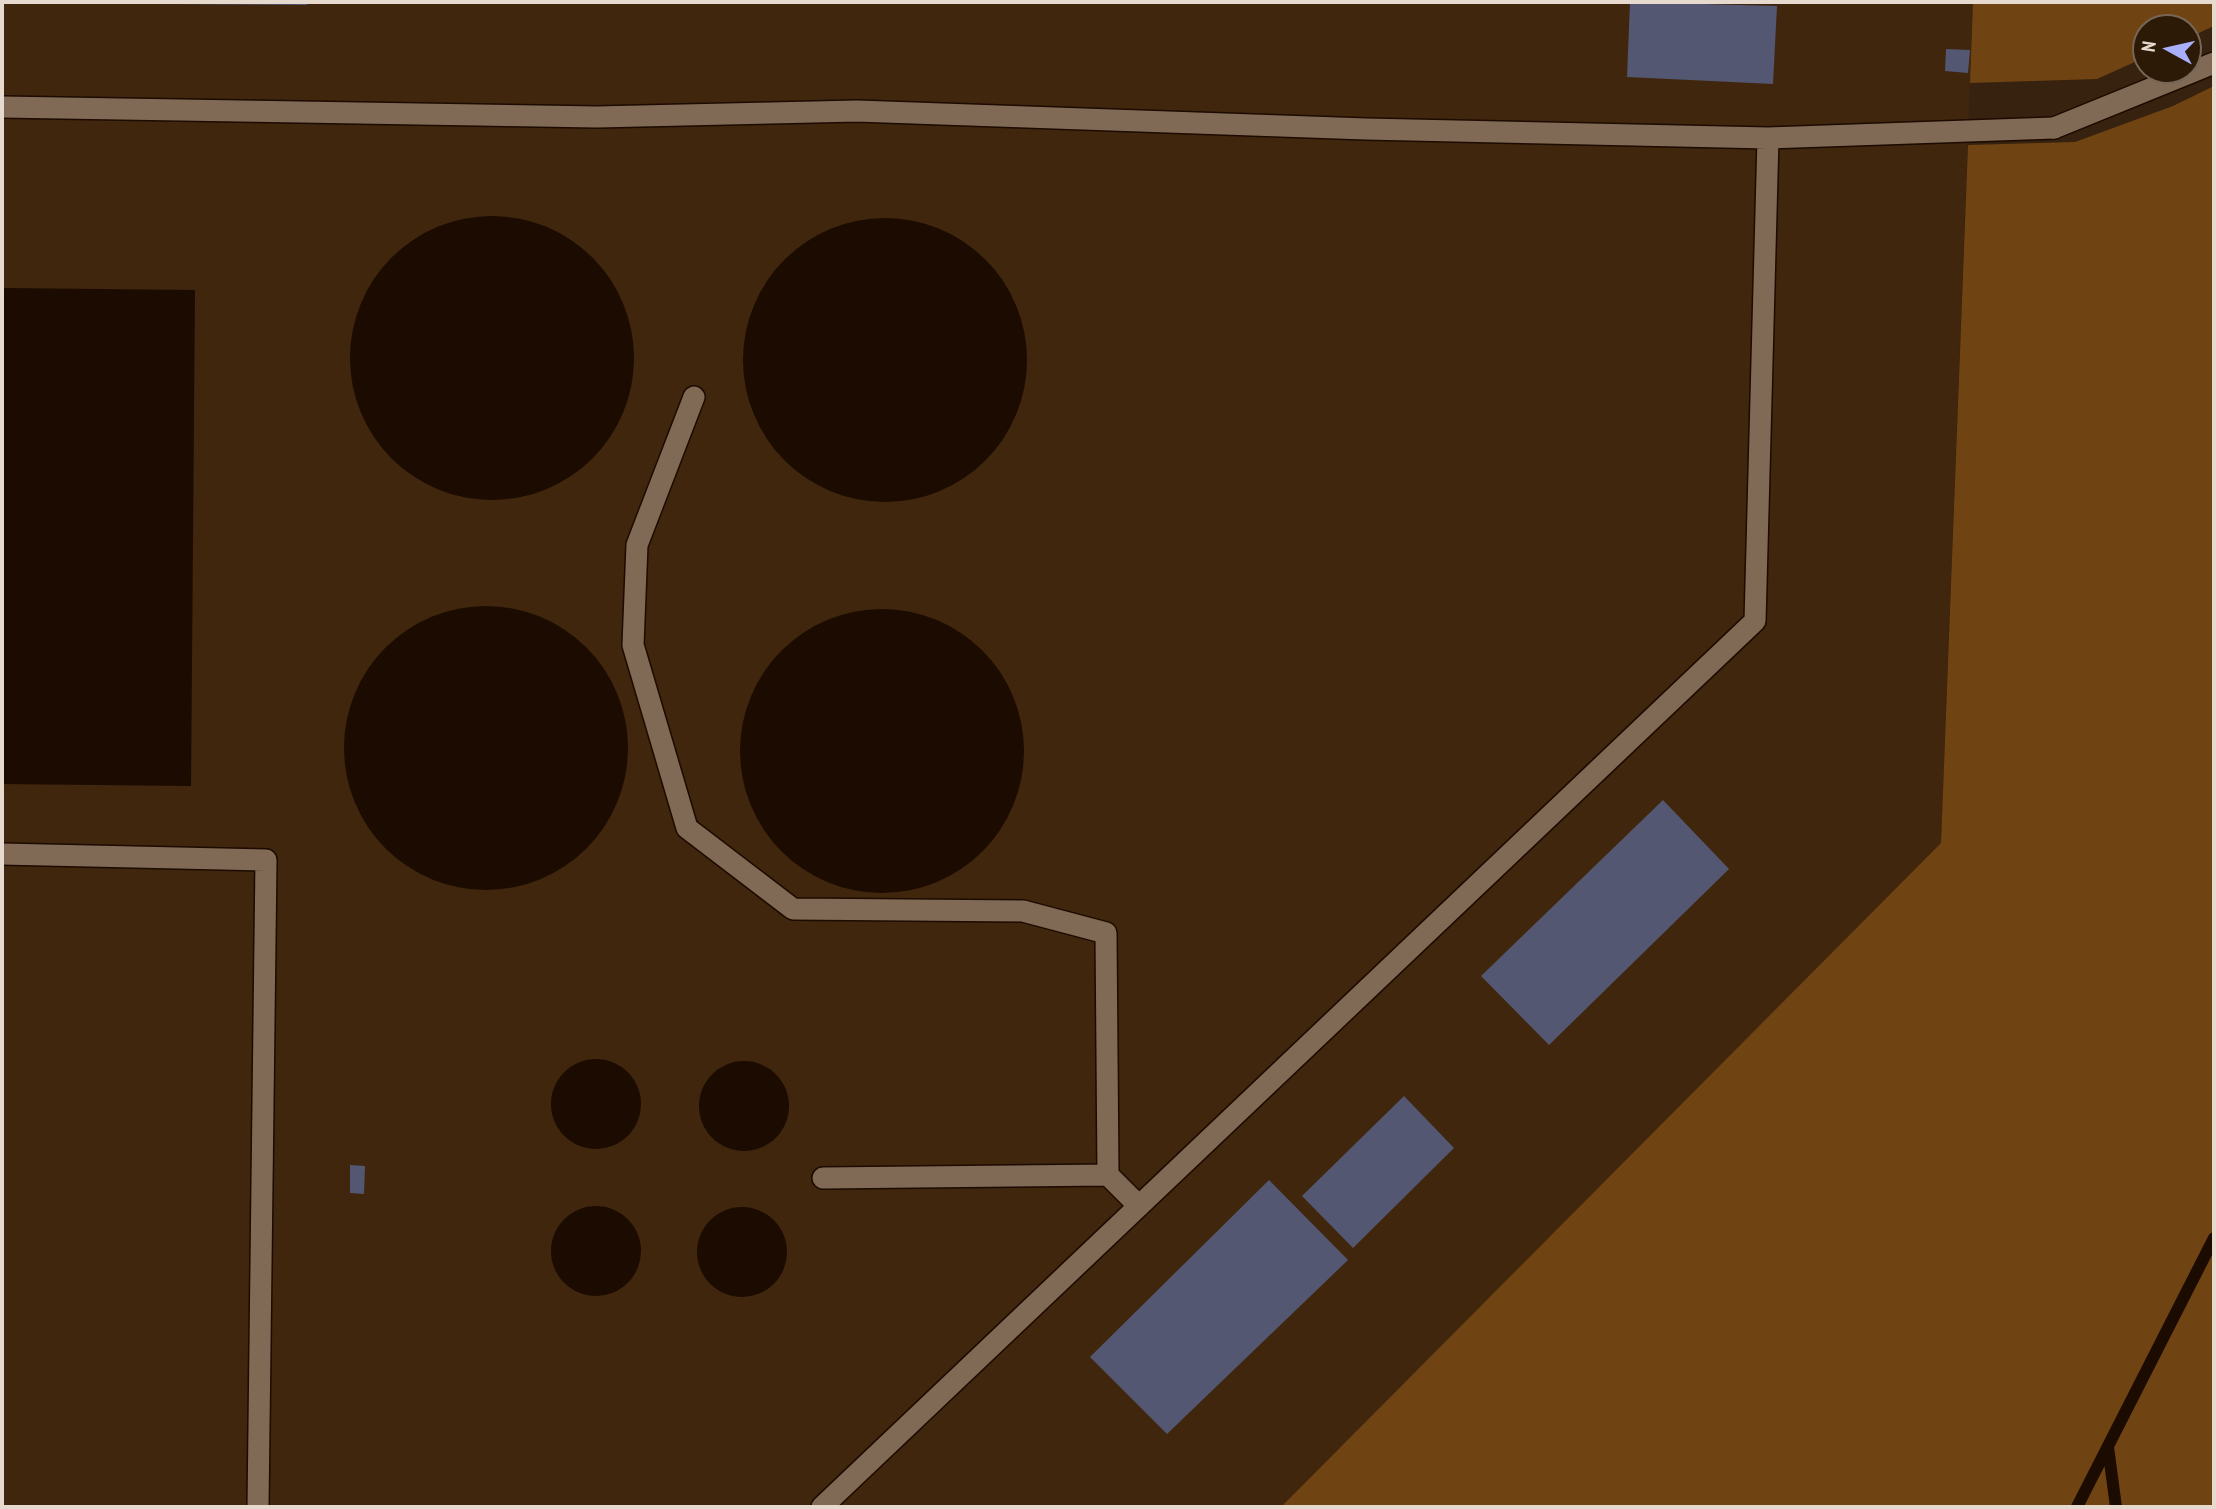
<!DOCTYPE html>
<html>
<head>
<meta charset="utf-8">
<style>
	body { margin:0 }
	#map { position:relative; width:2216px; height:1509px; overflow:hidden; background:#36220f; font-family:"PT Sans Narrow",sans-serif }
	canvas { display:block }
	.frame { position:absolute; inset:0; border:4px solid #e6d9cd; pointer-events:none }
	.north { position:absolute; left:2132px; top:14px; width:70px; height:70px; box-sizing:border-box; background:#2c1906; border:2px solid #766656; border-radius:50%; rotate:278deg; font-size:19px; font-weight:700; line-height:28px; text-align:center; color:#e6d9cd }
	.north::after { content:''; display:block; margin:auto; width:24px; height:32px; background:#a8b0fc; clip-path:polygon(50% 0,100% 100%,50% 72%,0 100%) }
</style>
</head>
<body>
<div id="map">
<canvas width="2216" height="1509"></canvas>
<div class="frame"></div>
<div class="north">N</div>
</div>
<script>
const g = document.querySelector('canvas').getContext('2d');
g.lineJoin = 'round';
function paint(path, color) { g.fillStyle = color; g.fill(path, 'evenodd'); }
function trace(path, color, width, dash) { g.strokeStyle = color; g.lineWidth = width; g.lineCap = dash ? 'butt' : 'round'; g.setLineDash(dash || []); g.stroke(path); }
paint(new Path2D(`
	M2,2H1973L1941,843L1281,1507H2Z`), '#3f260d');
paint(new Path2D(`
	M1973,2H2214V26L2188,38V28H2146V57L2097,79L1970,83Z
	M2214,86V1507H1281L1941,843L1968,145L2075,142L2173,106Z`), '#704312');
paint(new Path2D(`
	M350 358a142 142 0 1 1 284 0a142 142 0 1 1-284 0Z
	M743 360a142 142 0 1 1 284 0a142 142 0 1 1-284 0Z
	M2,288L195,290L191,786L2,784Z
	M344 748a142 142 0 1 1 284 0a142 142 0 1 1-284 0Z
	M740 751a142 142 0 1 1 284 0a142 142 0 1 1-284 0Z
	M551 1104a45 45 0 1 1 90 0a45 45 0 1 1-90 0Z
	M699 1106a45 45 0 1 1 90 0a45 45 0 1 1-90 0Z
	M551 1251a45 45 0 1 1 90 0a45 45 0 1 1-90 0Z
	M697 1252a45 45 0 1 1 90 0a45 45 0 1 1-90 0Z`), '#1c0b00');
trace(new Path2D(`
	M2108,1447L2116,1507
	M2077,1507L2214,1238`), '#1c0b00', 12);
paint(new Path2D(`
	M169,2H307V5L169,4Z
	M1630,2L1777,6L1773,84L1627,77Z
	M1946,49L1970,50L1968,73L1945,71Z
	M1663,800L1729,869L1549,1045L1481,976Z
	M1404,1096L1454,1148L1353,1248L1302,1196Z
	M350,1165L365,1166L364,1194L350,1193Z
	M1269,1180L1348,1260L1167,1434L1090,1357Z`), '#535771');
const lane = new Path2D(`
	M2,107L597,117L857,111L1366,129L1768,138L2054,128
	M694,397L637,545L633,645L687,828L793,909L1023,911L1106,933L1108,1175L1139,1206
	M2,854L266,860L258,1507
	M823,1178L1108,1175
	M822,1507L1755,621L1768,138`);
const street = new Path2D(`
	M2054,128L2214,63`);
trace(lane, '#1d0b00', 24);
trace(street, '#1d0b00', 24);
trace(lane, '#816a55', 21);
trace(street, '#816a55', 21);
</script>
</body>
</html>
